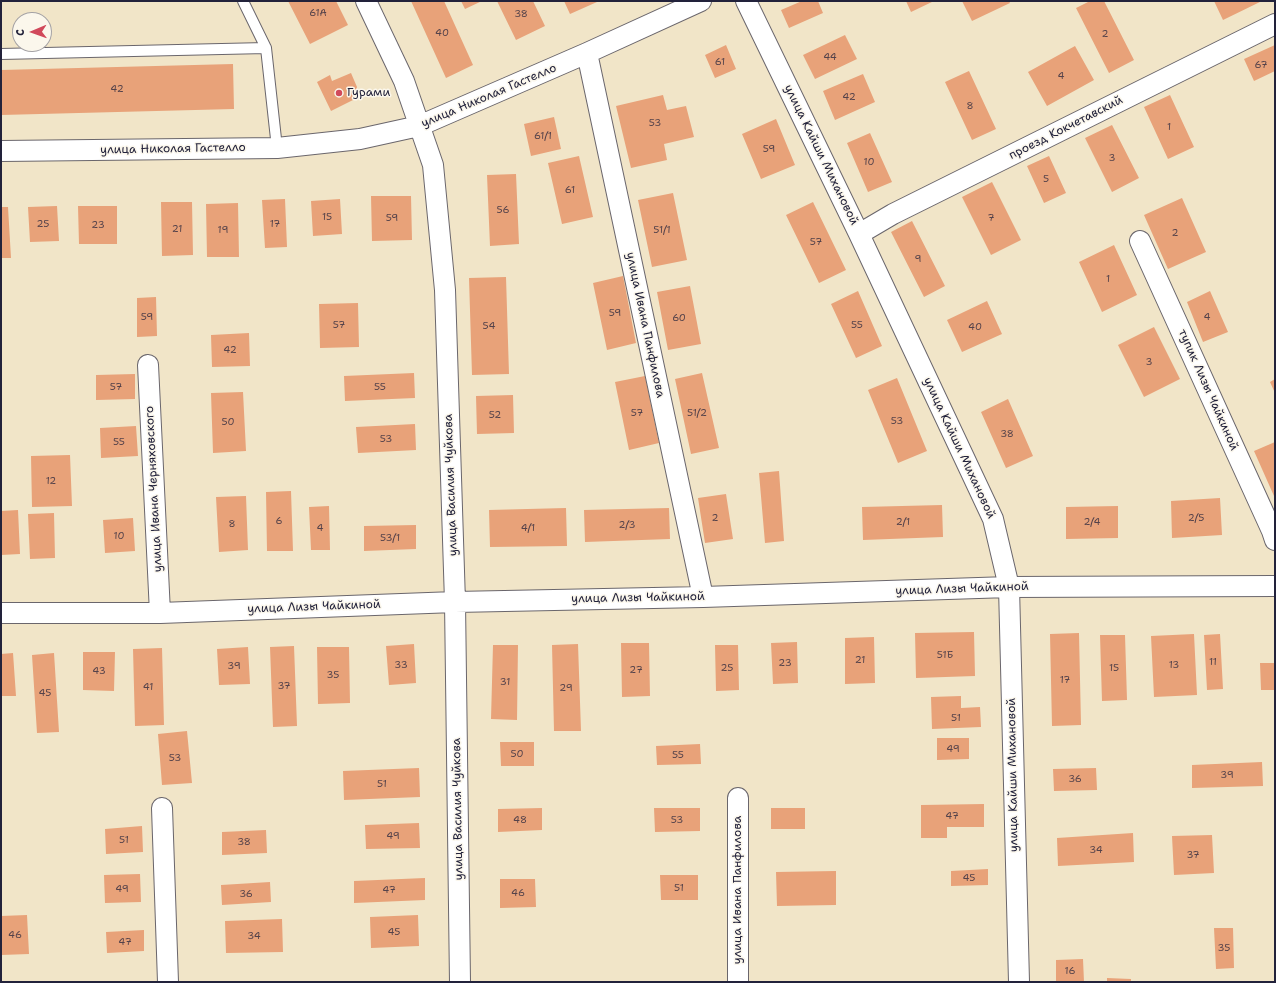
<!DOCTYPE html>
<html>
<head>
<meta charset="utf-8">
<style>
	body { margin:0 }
	#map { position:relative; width:1276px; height:983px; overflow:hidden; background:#f1e5c8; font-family:"Shantell Sans",sans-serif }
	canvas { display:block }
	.frame { position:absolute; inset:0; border:2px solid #22223b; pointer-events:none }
	.north { position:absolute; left:12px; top:12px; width:40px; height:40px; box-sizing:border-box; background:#fbf7ec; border:1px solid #a4a2a5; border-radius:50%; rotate:268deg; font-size:11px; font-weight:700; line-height:16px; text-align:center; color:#22223b }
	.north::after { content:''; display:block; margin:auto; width:14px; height:18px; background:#d1495b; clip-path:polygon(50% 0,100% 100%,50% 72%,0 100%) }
</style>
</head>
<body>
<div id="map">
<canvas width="1276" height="983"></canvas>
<div class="frame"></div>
<div class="north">С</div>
</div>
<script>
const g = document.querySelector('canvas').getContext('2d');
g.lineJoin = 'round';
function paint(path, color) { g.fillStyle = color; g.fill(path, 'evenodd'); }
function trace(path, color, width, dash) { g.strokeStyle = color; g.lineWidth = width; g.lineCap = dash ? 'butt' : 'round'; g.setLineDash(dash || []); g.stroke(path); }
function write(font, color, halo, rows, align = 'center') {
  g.font = font + ' "Shantell Sans",sans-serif'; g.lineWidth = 3; g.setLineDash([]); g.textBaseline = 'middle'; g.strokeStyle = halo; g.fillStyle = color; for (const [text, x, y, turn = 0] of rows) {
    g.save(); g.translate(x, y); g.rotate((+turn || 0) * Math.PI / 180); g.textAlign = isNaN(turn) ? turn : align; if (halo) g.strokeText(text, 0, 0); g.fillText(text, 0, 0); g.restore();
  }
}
paint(new Path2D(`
	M288,1H336L348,25L310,44Z
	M411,1H444L473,65L446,78Z
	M461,1H482L465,9Z
	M497,1H533L545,26L516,40Z
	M564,1H597V2L570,14Z
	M802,1H818L823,13L789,28L781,10Z
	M906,1H934L911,12Z
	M962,1H1009L1010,3L972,21Z
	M1090,1H1104L1134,60L1109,73L1076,8Z
	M1214,1H1262L1223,20Z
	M845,35L857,59L815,79L803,55Z
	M726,45L736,69L715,78L705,55Z
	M1275,45V71L1254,81L1244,59Z
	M1075,46L1094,80L1047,106L1028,72Z
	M233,64L234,109L1,115V70Z
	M969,71L996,129L972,140L945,82Z
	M351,73L357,87L353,100L331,111L317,82L330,75L332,81Z
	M863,74L875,102L835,120L823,91Z
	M663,95L667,110L686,106L694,137L664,144L667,160L631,168L616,106Z
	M1170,95L1194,147L1168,159L1144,107Z
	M554,117L561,149L531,156L524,124Z
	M776,119L795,165L761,179L742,134Z
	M1112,125L1139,178L1112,192L1085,138Z
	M870,133L892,182L868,192L847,143Z
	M579,156L593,217L562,224L548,163Z
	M1049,156L1066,193L1044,203L1027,166Z
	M516,174L519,244L490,246L487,175Z
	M992,182L1021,240L991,255L962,197Z
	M673,193L687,260L652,267L638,200Z
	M371,196H411L412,240L372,241Z
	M1182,198L1206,252L1168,269L1144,215Z
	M285,199L287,247L265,248L262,200Z
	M340,199L342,234L313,236L311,201Z
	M161,202H192L193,255L162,256Z
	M813,202L846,270L819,283L786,215Z
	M238,203L239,257H207L206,204Z
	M57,206L59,241L30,242L28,207Z
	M78,206H117V244H79Z
	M1,207H8L11,258H1Z
	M912,221L945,286L924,297L891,232Z
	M1114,245L1137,295L1102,312L1079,262Z
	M623,276L636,343L607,350L593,283Z
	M506,277L509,374L472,375L469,278Z
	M690,286L701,344L668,350L657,292Z
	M858,291L882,346L856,358L831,304Z
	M1210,291L1228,332L1203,342L1187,302Z
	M156,297L157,336L137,337V298Z
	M987,301L1002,334L962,352L947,320Z
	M358,303L359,347L320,348L319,304Z
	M1154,327L1180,379L1144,397L1118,345Z
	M249,333L250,366L212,367L211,335Z
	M414,373L415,398L345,401L344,376Z
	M702,373L719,448L691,454L675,379Z
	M135,374V399L96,400V375Z
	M645,376L659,443L629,450L615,382Z
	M897,378L927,451L898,463L868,390Z
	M1275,379V393L1270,382Z
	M243,392L246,451L213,453L211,393Z
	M513,395L514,433L477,434L476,396Z
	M1008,399L1033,456L1006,468L981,412Z
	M415,424L416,450L358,453L356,427Z
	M136,426L138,456L101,458L100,428Z
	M1275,442V495L1274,496L1254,451Z
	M70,455L72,506L32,507L31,456Z
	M779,471L784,541L765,543L759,473Z
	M291,491L293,551H267L266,492Z
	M726,494L733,539L705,543L698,498Z
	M246,496L248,550L219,552L216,497Z
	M1220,498L1222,535L1172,538L1171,501Z
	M942,505L943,537L863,540L862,507Z
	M329,506L330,550H311L309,507Z
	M1118,506V538L1066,539V507Z
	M566,508L567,546L490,547L489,510Z
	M669,508L670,539L585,542L584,510Z
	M18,510L20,554L1,555V511Z
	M54,513L55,558L30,559L28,514Z
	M133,518L135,551L105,553L103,520Z
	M416,525V549L364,551V526Z
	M974,632L975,676L916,678L915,633Z
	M1079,633L1081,725L1052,726L1050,634Z
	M1194,634L1197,695L1154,697L1151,636Z
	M1220,634L1223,689L1207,690L1204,635Z
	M1100,635H1125L1127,700L1102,701Z
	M874,637L875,683L845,684V638Z
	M797,642L798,683L773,684L771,643Z
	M621,643H649L650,696L622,697Z
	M414,644L416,683L389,685L386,646Z
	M578,644L581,731H554L552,645Z
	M493,645H518L517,720L491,719Z
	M715,645H738L739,690L716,691Z
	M294,646L297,726L273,727L270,647Z
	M248,647L250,684L219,685L217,649Z
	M317,647H349L350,703L318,704Z
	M162,648L164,725L135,726L133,649Z
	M83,652H115L114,691L83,690Z
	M13,653L16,696H1V654Z
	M54,653L59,732L37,733L32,655Z
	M1260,663H1275V690H1261Z
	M961,696V708L980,707L981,727L932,729L931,697Z
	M187,731L192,783L162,785L158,734Z
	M937,738H969V759L937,760Z
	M500,742H534V766H501Z
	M700,744L701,764L657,765L656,746Z
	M1262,762L1263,786L1192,788V765Z
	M419,768L420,797L344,800L343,771Z
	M1096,768L1097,790L1054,791L1053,769Z
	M984,804V827H947V838H921V805Z
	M542,808V830L498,832V809Z
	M654,808H700V831L655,832Z
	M771,808H805V829H771Z
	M419,823L420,848L366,849L365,825Z
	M142,826L143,852L106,854L105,829Z
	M266,830L267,853L222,855V832Z
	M1133,833L1134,862L1058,866L1057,838Z
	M1212,835L1214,873L1174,875L1172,836Z
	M988,869V885L951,886V871Z
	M836,871V905L777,906L776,872Z
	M140,874L141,902L105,903L104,875Z
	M660,875H698V900H661Z
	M425,878V900L354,903V881Z
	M500,879H535L536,907L500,908Z
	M270,882L271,902L222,905L221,885Z
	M27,915L29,954L1,955V916Z
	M418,915L419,946L371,948L370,917Z
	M282,919L283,952L226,953L225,921Z
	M1214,928H1233L1234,968L1216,969Z
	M144,930V951L107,953L106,932Z
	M1083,959L1084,982H1056V960Z
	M1107,978L1131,979V982H1107Z`), '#e8a279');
const lane = new Path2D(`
	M243,1L266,48
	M1,54L266,48L277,148`);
const street = new Path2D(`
	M366,1L404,81L433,165L445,290L455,602L460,982
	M746,1L859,234L993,519L1009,587L1019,982
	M587,53L703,597
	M1,151L277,148L360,139L419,126L587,53L701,1
	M859,234L893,214L1275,24
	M1140,241L1272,531L1275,540
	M148,365L160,613
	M1,613H160L455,602L703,597L1009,587L1275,586
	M738,798V982
	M162,808L168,982`);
trace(lane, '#6a666c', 12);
trace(street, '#6a666c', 22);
trace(lane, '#fff', 10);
trace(street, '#fff', 20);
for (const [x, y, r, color] of [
	[339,93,4,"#d1495b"]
]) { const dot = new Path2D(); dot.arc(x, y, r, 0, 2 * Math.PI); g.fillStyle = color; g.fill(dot); trace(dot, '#fbf7ec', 1.5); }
write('10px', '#54424a', null, [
	["61А",318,13],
	["38",521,14],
	["40",442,33],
	["2",1105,34],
	["44",830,57],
	["61",720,62],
	["67",1261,65],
	["4",1061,76],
	["42",117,89],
	["42",849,97],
	["8",970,106],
	["53",655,123],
	["1",1169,127],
	["61/1",543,136],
	["59",769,149],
	["3",1112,158],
	["10",869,162],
	["5",1046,179],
	["61",570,190],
	["56",503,210],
	["15",327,217],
	["59",392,218],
	["7",991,218],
	["25",43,224],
	["17",275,224],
	["23",98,225],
	["21",177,229],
	["19",223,230],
	["51/1",662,230],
	["2",1175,233],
	["57",816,242],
	["9",918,259],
	["1",1108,279],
	["59",615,313],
	["59",147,317],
	["4",1207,317],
	["60",679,318],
	["57",339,325],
	["55",857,325],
	["54",489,326],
	["40",975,327],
	["42",230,350],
	["3",1149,362],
	["57",116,387],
	["55",380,387],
	["57",637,413],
	["51/2",697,413],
	["52",495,415],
	["53",897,421],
	["50",228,422],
	["38",1007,434],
	["53",386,439],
	["55",119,442],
	["12",51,481],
	["2",715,518],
	["2/5",1196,518],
	["6",279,521],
	["2/1",903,522],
	["2/4",1092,522],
	["8",232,524],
	["2/3",627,525],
	["4",320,528],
	["4/1",528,528],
	["10",119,536],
	["53/1",390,538],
	["51Б",945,655],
	["21",860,660],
	["11",1213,662],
	["23",785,663],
	["33",401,665],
	["13",1174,665],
	["39",234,666],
	["25",727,668],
	["15",1114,668],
	["27",636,670],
	["43",99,671],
	["35",333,675],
	["17",1065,680],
	["31",505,682],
	["37",284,686],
	["41",148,687],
	["29",566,688],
	["45",45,693],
	["51",956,718],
	["49",953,749],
	["50",517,754],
	["55",678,755],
	["53",175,758],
	["39",1227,775],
	["36",1075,779],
	["51",382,784],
	["47",952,816],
	["48",520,820],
	["53",677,820],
	["49",393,836],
	["51",124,840],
	["38",244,842],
	["34",1096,850],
	["37",1193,855],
	["45",969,878],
	["51",679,888],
	["49",122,889],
	["47",389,890],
	["46",518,893],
	["36",246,894],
	["45",394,932],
	["46",15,935],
	["34",254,936],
	["47",125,942],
	["35",1224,948],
	["16",1070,971]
]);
write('12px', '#22223b', '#fbf7ec', [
	["Гурами",347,93]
], 'left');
write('12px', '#22223b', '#fbf7ec', [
	["улица Николая Гастелло",489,96,-23],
	["проезд Кокчетавский",1066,128,-27],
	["улица Николая Гастелло",173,149,-1],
	["улица Кайши Михановой",821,155,64],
	["улица Ивана Панфилова",645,325,78],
	["тупик Лизы Чайкиной",1208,390,66],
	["улица Кайши Михановой",959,448,65],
	["улица Василия Чуйкова",451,485,-92],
	["улица Ивана Черняховского",154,489,-93],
	["улица Лизы Чайкиной",962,589,-2],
	["улица Лизы Чайкиной",638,598,-1],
	["улица Лизы Чайкиной",314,607,-2],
	["улица Кайши Михановой",1013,775,-91],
	["улица Василия Чуйкова",458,809,-91],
	["улица Ивана Панфилова",738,890,-90]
]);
</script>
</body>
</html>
